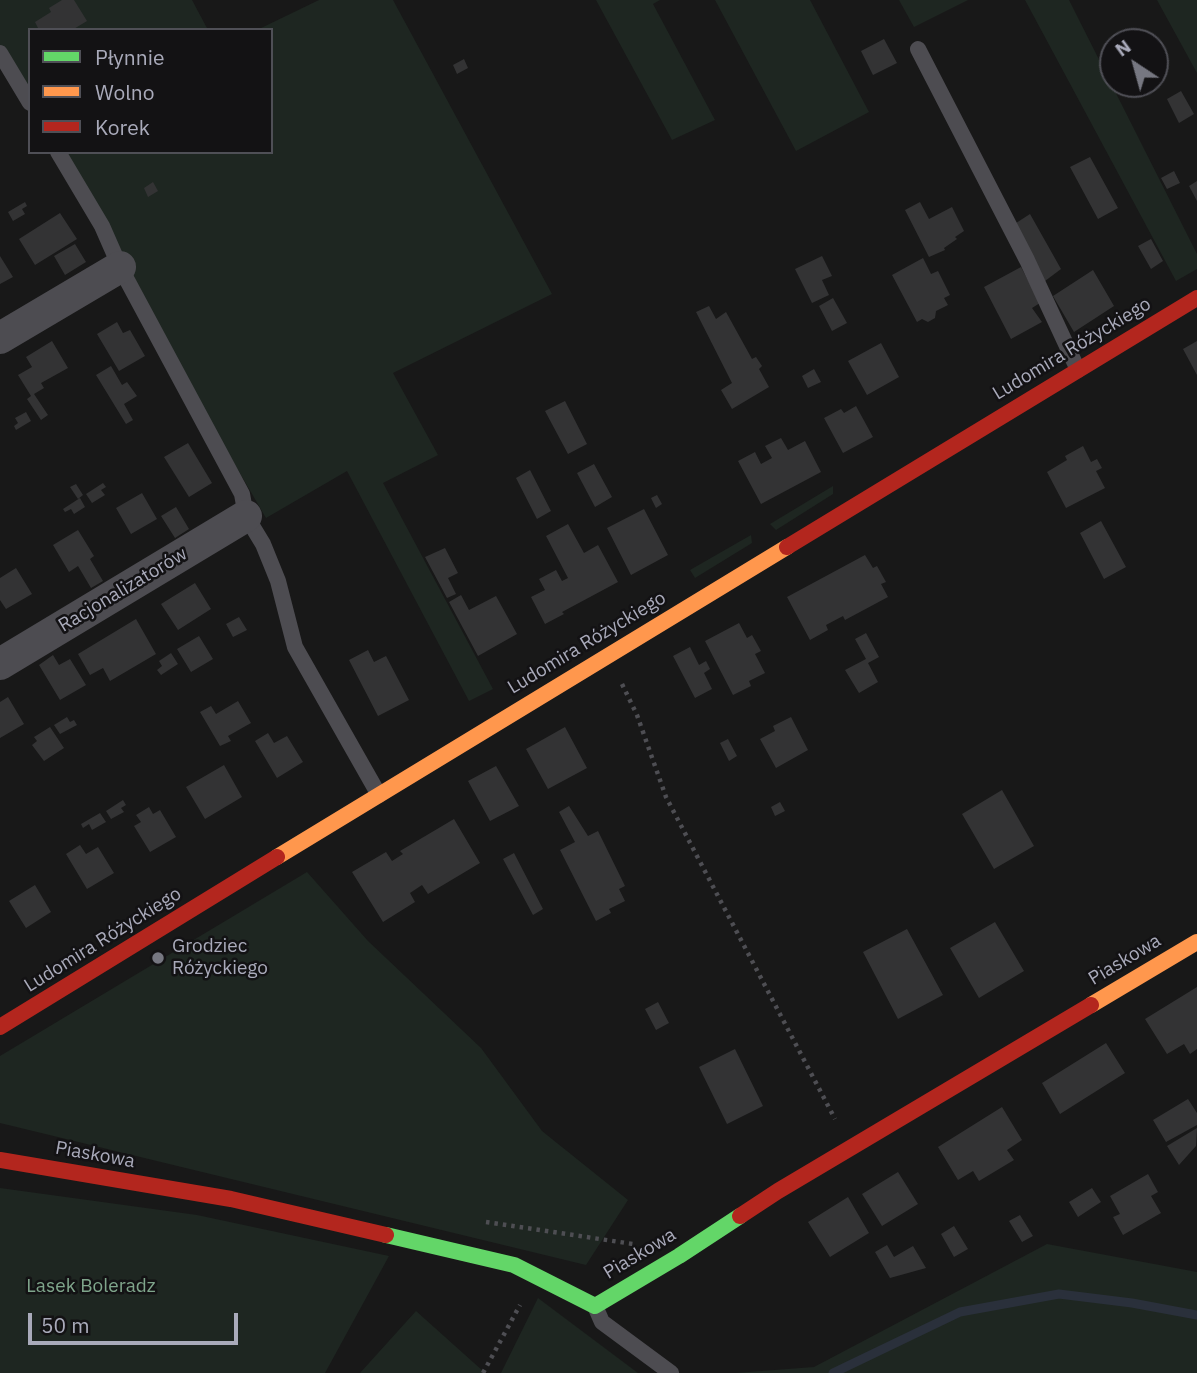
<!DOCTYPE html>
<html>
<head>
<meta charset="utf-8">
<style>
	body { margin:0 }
	#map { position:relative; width:1197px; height:1373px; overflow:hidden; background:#181818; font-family:"IBM Plex Sans",sans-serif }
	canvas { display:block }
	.legend { position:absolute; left:28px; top:28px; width:245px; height:126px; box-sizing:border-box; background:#131214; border:2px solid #4f4f56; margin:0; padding:9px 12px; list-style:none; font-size:21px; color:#a9aaba }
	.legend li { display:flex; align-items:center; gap:14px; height:35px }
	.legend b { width:35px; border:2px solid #4f4f56 }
	.north { position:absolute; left:1099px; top:28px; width:70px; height:70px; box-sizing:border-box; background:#131214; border:2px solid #4f4f56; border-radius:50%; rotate:324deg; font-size:19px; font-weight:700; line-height:28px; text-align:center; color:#a9aaba }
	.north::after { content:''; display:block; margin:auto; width:24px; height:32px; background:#767781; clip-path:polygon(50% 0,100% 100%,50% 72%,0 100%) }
	.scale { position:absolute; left:28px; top:1313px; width:210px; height:32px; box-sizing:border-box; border:4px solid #a9aaba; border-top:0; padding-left:9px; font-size:21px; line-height:24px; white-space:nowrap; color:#a9aaba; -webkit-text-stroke:5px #131214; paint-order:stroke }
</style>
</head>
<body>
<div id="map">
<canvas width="1197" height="1373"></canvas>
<ul class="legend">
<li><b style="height:9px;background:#63d668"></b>Płynnie</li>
<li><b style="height:9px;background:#ff974d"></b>Wolno</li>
<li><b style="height:9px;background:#b3261e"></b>Korek</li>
</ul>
<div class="north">N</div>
<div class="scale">50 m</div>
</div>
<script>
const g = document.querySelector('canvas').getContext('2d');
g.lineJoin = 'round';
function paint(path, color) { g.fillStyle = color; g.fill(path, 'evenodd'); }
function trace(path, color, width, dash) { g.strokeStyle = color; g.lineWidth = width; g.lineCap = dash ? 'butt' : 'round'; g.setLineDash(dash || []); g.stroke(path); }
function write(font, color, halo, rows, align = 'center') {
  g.font = font + ' "IBM Plex Sans",sans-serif'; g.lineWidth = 5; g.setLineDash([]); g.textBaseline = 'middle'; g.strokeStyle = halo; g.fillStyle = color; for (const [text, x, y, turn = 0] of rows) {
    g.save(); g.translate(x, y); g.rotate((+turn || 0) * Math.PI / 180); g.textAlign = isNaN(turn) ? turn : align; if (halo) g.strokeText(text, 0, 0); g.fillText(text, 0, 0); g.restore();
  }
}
paint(new Path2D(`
	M0,0H192L208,30H30V111L0,60Z
	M319,0H393L552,294L393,373L438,455L383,483L493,689L469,701L347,471L266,518L53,152H271V30H257Z
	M596,0H660L653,4L715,120L672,140Z
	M715,0H810L869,112L796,151Z
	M899,0H968L914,27Z
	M1025,0H1069L1197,254V269L1176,281Z
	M1157,0H1197V73Z
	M833,486V494L776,530L770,524Z
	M751,535L752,543L695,578L690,570Z
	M307,872L368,941L481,1048L542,1131L628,1200L586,1265L0,1123V1056Z
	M0,1188L197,1215L389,1256L325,1373H0Z
	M1047,1244L1197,1272V1373H735L814,1367Z
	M538,1298L638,1373H501Z
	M416,1311L483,1371L482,1373H360Z`), '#1e2621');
trace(new Path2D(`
	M833,1373L960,1312L1059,1294L1132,1303L1197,1315`), '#2a303b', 9);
paint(new Path2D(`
	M62,0H74L87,21L72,30H39L35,22L51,12L49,8Z
	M884,39L897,63L873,75L861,51Z
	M464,59L468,68L457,74L453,65Z
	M1181,91L1194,114L1179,123L1167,99Z
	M1090,157L1118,208L1098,219L1070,167Z
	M1174,171L1180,183L1167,189L1161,178Z
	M1197,181V201L1189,186Z
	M153,182L158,191L148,197L144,188Z
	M25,202L27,206L22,209L25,214L13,221L8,212Z
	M920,202L929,219L952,207L964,231L955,237L957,239L944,248L945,250L929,257L905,210Z
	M60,213L77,239L35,265L19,239Z
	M1030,214L1061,269L1045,281L1013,225Z
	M1151,239L1163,261L1151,269L1138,246Z
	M75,244L86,262L65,275L54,256Z
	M0,256L13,277L0,284Z
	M822,256L832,276L822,280L829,295L812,303L795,269Z
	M923,258L931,274L938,271L950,295L944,298L948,305L936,311L935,318L928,322L922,319L917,322L892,275Z
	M1021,267L1040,303L1032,308L1042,322L1011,339L984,287Z
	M1093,270L1114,306L1074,332L1053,296Z
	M833,298L847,323L832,331L819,306Z
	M709,306L716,319L726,312L752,359L756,357L762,366L759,369L769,387L732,409L721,390L732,383L696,312Z
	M117,322L123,333L130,330L145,356L119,371L97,334Z
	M52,341L68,368L41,383L44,388L34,394L48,415L41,420L27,399L31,396L18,375L32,367L26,357Z
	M1197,341V375L1183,349Z
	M881,343L899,377L867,395L848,361Z
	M111,366L122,385L127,382L137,396L124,404L133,420L126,424L96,375Z
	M814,369L821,382L808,388L802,376Z
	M565,401L587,444L568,454L545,411Z
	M856,406L873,437L843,453L824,418L841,409L844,413Z
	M26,412L31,421L16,430L14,426L18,423L15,418Z
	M781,438L788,450L805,441L821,472L761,504L738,461L755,452L761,464L772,458L765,446Z
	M188,443L212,483L189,497L164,457Z
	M1083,446L1091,462L1097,459L1102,468L1096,471L1105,488L1066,508L1047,472L1067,460L1065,456Z
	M594,464L612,497L595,507L577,473Z
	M530,470L551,511L537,519L516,478Z
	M103,483L106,487L101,490L105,495L92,503L86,494Z
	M76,484L83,495L78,499L70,487Z
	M142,493L157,519L131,534L116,508Z
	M657,495L662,504L656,508L651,498Z
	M80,498L85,507L74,514L71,509L65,512L63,509Z
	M176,507L189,529L175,538L161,516Z
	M644,509L668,555L631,575L607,528Z
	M1101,521L1126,567L1104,579L1080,533Z
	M568,524L584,553L598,545L618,582L562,612L564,614L545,624L531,597L545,590L539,579L556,570L562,581L568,578L546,536Z
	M78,530L94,556L90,559L103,581L91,588L78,566L69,572L53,545Z
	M445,548L458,573L448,578L456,594L447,598L425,557Z
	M865,555L873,568L877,566L886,582L881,584L888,597L845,620L843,616L826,625L828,630L810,640L787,597Z
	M16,568L32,594L6,609L0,600V578Z
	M195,583L211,609L178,630L161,604Z
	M461,595L469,610L496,596L517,634L478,656L449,602Z
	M239,617L247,630L233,637L226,624Z
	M136,619L156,654L110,681L103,668L90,675L78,654Z
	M739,623L747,638L752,635L761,651L755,654L765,673L749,681L751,686L733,695L705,641Z
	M866,633L879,657L868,663L878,682L859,693L845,670L866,659L855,639Z
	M199,636L213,659L191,672L177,649Z
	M690,647L699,665L706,661L710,669L704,673L712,689L695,698L673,656Z
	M368,650L374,662L386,656L409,700L378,716L349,660Z
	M171,653L178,664L161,675L157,670L162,666L159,661Z
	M53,655L59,665L70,659L86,685L60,700L39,665Z
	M8,697L24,724L0,738V702Z
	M238,701L251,723L228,736L231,741L220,746L200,712L211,706L216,714Z
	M67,717L70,722L74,720L77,725L60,734L54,725Z
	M791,717L808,750L776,768L760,739L775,731L773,726Z
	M50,727L64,748L44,761L32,745L37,741L34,737Z
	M565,727L587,768L548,789L526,749Z
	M268,733L274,743L287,736L303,762L277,778L255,741Z
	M728,739L737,756L729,761L720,743Z
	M224,765L242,797L205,819L186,787Z
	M496,766L519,806L490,821L468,781Z
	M1002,790L1034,846L994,869L962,814Z
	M123,800L126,805L121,808L124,812L111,819L106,811Z
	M780,802L785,811L775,816L771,807Z
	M569,806L588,836L598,831L625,886L619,889L625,901L609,909L611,913L596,921L560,850L575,842L559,812Z
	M149,807L153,814L160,810L176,837L150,852L134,826L141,822L136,815Z
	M100,813L106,822L92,830L89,824L83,828L81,824Z
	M454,819L480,863L428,894L422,885L410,893L415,902L383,922L352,872L386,852L392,861L403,854L400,851Z
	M80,845L86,854L98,847L114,873L87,889L66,854Z
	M514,853L543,909L533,915L503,859Z
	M35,885L51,912L26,928L9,901Z
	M995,922L1024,971L979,998L950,948Z
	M907,929L943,995L898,1019L863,952Z
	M1197,987V1049L1190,1054L1184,1044L1167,1054L1145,1019Z
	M658,1002L669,1023L656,1030L645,1009Z
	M1106,1043L1125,1073L1060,1114L1042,1083Z
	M735,1049L763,1106L727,1124L699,1067Z
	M1188,1099L1197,1113V1125L1166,1142L1153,1120Z
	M1002,1107L1022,1140L1007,1150L1014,1160L979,1181L973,1171L958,1180L938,1147Z
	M1197,1128L1196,1146L1179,1165L1167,1146Z
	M898,1172L918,1204L882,1226L862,1194Z
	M1148,1174L1158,1192L1151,1196L1161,1213L1123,1235L1113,1217L1120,1214L1110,1196Z
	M1092,1188L1101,1202L1078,1217L1069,1202Z
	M848,1197L869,1233L830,1257L808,1222Z
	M1020,1215L1033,1236L1022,1242L1009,1221Z
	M954,1226L968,1249L954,1257L941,1234Z
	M887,1245L894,1257L913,1246L926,1268L890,1278L875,1252Z`), '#333334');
trace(new Path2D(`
	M622,684L637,715L666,797L835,1119
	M486,1222L633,1244
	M483,1373L520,1305`), '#4e4e53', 4.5, [3.5, 5]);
trace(new Path2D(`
	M918,49L1027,260L1078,370
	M0,53L30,103
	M58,152L102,226L120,267L242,494L246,516L263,544L278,581L295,647L379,795
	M595,1306L602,1322L671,1373`), '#4d4c51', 16);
trace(new Path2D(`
	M0,338L120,267
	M0,664L246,516`), '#4d4c51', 32);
trace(new Path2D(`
	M386,1235L514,1265L595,1306L679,1256L740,1216`), '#63d668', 16);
trace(new Path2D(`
	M277,857L787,547
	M1091,1005L1197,942`), '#ff974d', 16);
trace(new Path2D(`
	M787,547L1197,298
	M0,1027L277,857
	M0,1160L231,1199L386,1235
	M740,1216L778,1191L1091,1005`), '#b3261e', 16);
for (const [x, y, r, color] of [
	[158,958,7,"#767781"]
]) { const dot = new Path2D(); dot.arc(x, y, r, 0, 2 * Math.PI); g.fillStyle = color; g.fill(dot); trace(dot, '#131214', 2.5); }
write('19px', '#a9aaba', '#131214', [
	["Ludomira Różyckiego",1072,349,-31],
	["Racjonalizatorów",123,590,-31],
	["Ludomira Różyckiego",587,643,-31],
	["Ludomira Różyckiego",103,940,-32],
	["Piaskowa",1125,960,-31],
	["Piaskowa",95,1155,10],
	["Piaskowa",640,1254,-31]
]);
write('19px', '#a9aaba', '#131214', [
	["Grodziec",172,947],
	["Różyckiego",172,969]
], 'left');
write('19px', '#7fa58b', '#131214', [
	["Lasek Boleradz",91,1287]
]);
</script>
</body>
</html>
